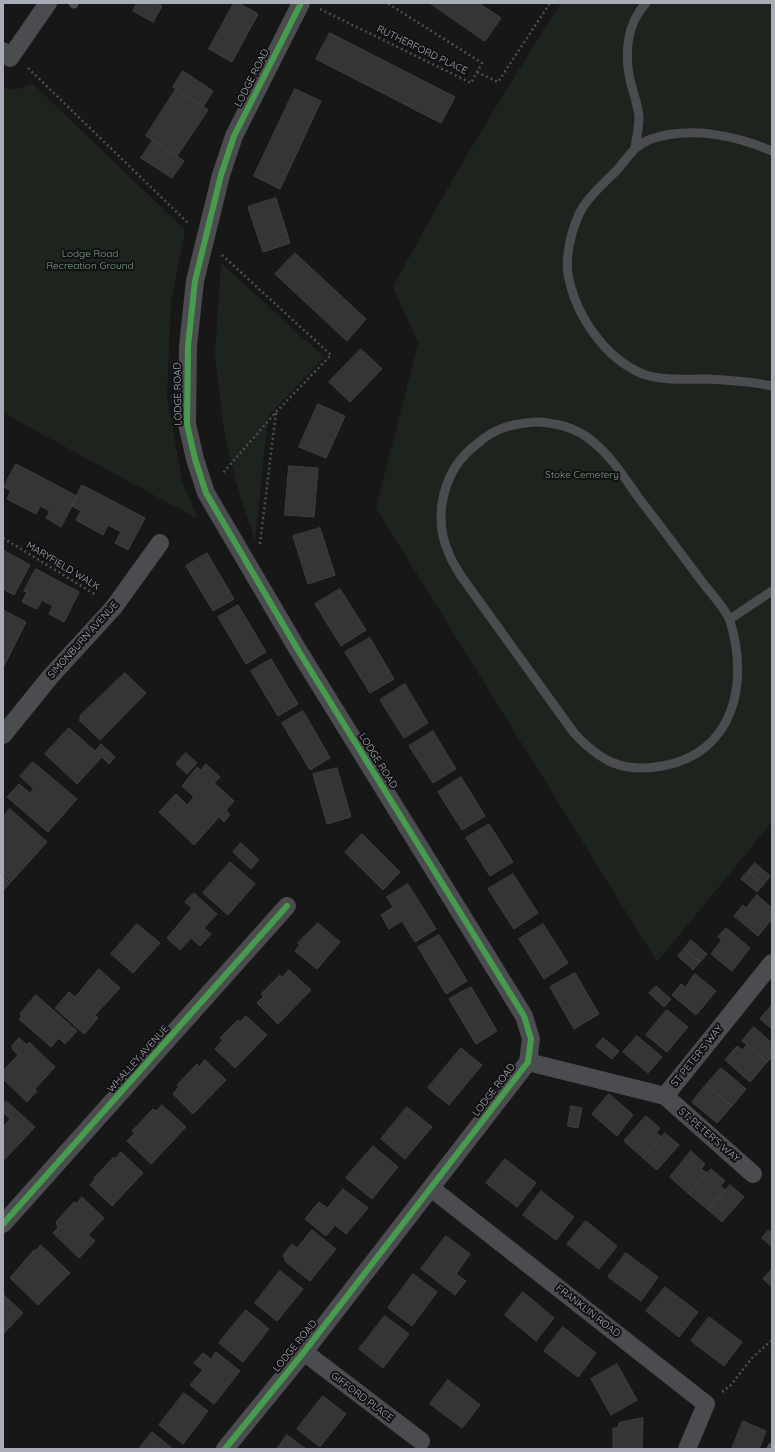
<!DOCTYPE html>
<html>
<head>
<meta charset="utf-8">
<style>
	body { margin:0 }
	#map { position:relative; width:775px; height:1452px; overflow:hidden; background:#171717; font-family:Quicksand,sans-serif }
	canvas { display:block }
	.frame { position:absolute; inset:0; border:4px solid #a8adb8; pointer-events:none }
</style>
</head>
<body>
<div id="map">
<canvas width="775" height="1452"></canvas>
<div class="frame"></div>
</div>
<script>
const g = document.querySelector('canvas').getContext('2d');
g.lineJoin = 'round';
function paint(path, color) { g.fillStyle = color; g.fill(path, 'evenodd'); }
function trace(path, color, width, dash) { g.strokeStyle = color; g.lineWidth = width; g.lineCap = dash ? 'butt' : 'round'; g.setLineDash(dash || []); g.stroke(path); }
function write(font, color, halo, rows, align = 'center') {
  g.font = font + ' Quicksand,sans-serif'; g.lineWidth = 4; g.setLineDash([]); g.textBaseline = 'middle'; g.strokeStyle = halo; g.fillStyle = color; for (const [text, x, y, turn = 0] of rows) {
    g.save(); g.translate(x, y); g.rotate((+turn || 0) * Math.PI / 180); g.textAlign = isNaN(turn) ? turn : align; if (halo) g.strokeText(text, 0, 0); g.fillText(text, 0, 0); g.restore();
  }
}
paint(new Path2D(`
	M561,3H772V822L657,962L376,508L418,343L393,287C445,190 501,96 561,3Z
	M33,84L185,230L171,301L167,397L182,481L198,519L3,413V88L18,89Z
	M221,263L324,357L268,417L255,541L235,479L223,425L215,354Z`), '#1d241e');
const building = new Path2D(`
	M137,3H157L162,6L153,22L133,11Z
	M234,3H239L258,14L232,62L209,49Z
	M430,3H479L501,18L485,41Z
	M330,33L455,97L441,123L316,59Z
	M183,71L213,91L203,107L173,87Z
	M176,89L208,110L177,156L146,136Z
	M295,89L321,101L280,189L254,176Z
	M153,140L184,161L172,178L141,158Z
	M276,198L290,243L263,252L248,207Z
	M295,253L366,319L347,341L275,274Z
	M361,349L382,369L350,402L329,382Z
	M318,404L345,416L326,458L299,447Z
	M16,464L77,496L61,527L46,518L50,511L40,506L36,514L7,499L11,491L4,487Z
	M289,466L318,468L314,517L285,515Z
	M82,485L145,518L128,550L115,543L121,532L108,525L103,535L76,520L81,511L72,506Z
	M320,528L335,575L308,584L293,536Z
	M3,550L30,565L14,595L3,589Z
	M207,553L234,599L213,611L186,566Z
	M36,569L79,592L64,622L49,614L53,606L42,600L37,609L22,602L27,592L24,591Z
	M340,589L366,630L341,646L315,604Z
	M238,605L266,652L246,664L218,617Z
	M3,610L26,622L3,668Z
	M370,638L394,679L370,693L345,652Z
	M271,659L298,704L278,716L251,671Z
	M125,673L146,693L100,740L79,720L81,717L80,716Z
	M405,684L428,723L404,738L380,700Z
	M303,711L330,758L310,770L282,723Z
	M69,728L95,751L101,744L115,757L109,764L102,757L77,784L45,754Z
	M433,731L456,769L433,783L409,746Z
	M186,753L197,763L187,774L176,764Z
	M33,762L77,799L48,832L7,797L19,784L30,793L34,789L20,776Z
	M206,764L220,777L214,783L234,801L226,810L230,815L224,822L219,817L194,845L159,812L176,794L187,805L194,797L182,786L197,767L201,770Z
	M337,768L351,817L327,824L313,774Z
	M461,777L485,816L462,830L438,792Z
	M10,809L47,842L11,882L3,874V817Z
	M489,824L513,862L490,876L466,838Z
	M362,834L400,872L383,890L345,852Z
	M241,843L259,860L251,869L233,852Z
	M230,862L255,884L228,915L203,893Z
	M755,863L770,876L764,884L748,871Z
	M748,871L764,884L757,892L741,879Z
	M513,874L538,913L514,929L488,889Z
	M3,876L10,883L3,891Z
	M408,884L436,929L415,942L402,921L389,929L381,915L393,907L387,897Z
	M194,893L217,914L204,928L211,934L200,946L191,938L180,950L167,938L192,908L185,902Z
	M757,895L772,908V919L758,936L734,916L743,905L746,908Z
	M318,923L340,942L317,969L295,951L300,945L298,943Z
	M137,924L160,943L133,973L111,954Z
	M543,924L568,963L544,979L519,939Z
	M726,928L750,948L732,971L711,954L722,940L718,937Z
	M439,935L467,981L446,994L418,947Z
	M691,940L707,954L700,962L684,949Z
	M684,949L700,962L693,970L678,956Z
	M99,969L120,988L95,1015L98,1018L84,1034L55,1008L69,992L75,997Z
	M289,970L311,990L278,1024L257,1003L264,996L261,994L280,975L282,977Z
	M575,973L599,1014L574,1029L550,987Z
	M695,974L716,991L696,1015L672,995L681,984L685,987Z
	M656,986L671,999L664,1007L649,993Z
	M471,987L497,1031L476,1044L449,999Z
	M36,995L77,1031L65,1044L59,1038L51,1047L19,1019L22,1016L20,1014Z
	M772,1005V1029L760,1019Z
	M667,1010L688,1027L667,1052L646,1035Z
	M246,1016L267,1035L235,1068L215,1049L223,1040L220,1038L238,1020L240,1022Z
	M754,1027L772,1043V1057L767,1062L742,1041Z
	M637,1036L662,1057L648,1073L623,1052Z
	M19,1038L27,1045L29,1042L55,1067L34,1090L37,1091L27,1102L3,1079V1071L18,1055L13,1050L12,1046Z
	M603,1038L619,1051L612,1059L596,1046Z
	M747,1045L767,1062L750,1082L725,1060L737,1046L742,1050Z
	M461,1048L482,1065L449,1105L428,1088Z
	M205,1060L226,1080L193,1114L173,1094L179,1087L177,1085L197,1064L199,1067Z
	M721,1068L746,1089L732,1106L706,1085Z
	M706,1085L732,1106L717,1123L692,1102Z
	M609,1094L633,1115L617,1136L592,1114Z
	M6,1101L35,1127L5,1159L3,1158V1127L10,1119L3,1112V1104Z
	M162,1105L186,1127L151,1164L127,1141L135,1133L132,1131L153,1109L156,1111Z
	M571,1106L582,1108L578,1128L568,1126Z
	M407,1107L432,1127L405,1159L381,1139Z
	M646,1116L660,1128L656,1133L661,1137L643,1158L624,1141Z
	M665,1133L679,1145L657,1170L643,1158Z
	M373,1146L398,1167L372,1199L346,1178Z
	M691,1151L705,1164L701,1169L707,1173L689,1194L670,1177Z
	M121,1152L143,1173L112,1206L90,1185L95,1179L94,1178L114,1157L115,1159Z
	M505,1159L536,1183L517,1207L486,1183Z
	M711,1169L725,1181L720,1186L726,1190L708,1210L689,1194Z
	M730,1185L744,1197L722,1222L708,1210Z
	M343,1189L368,1208L346,1234L335,1225L326,1236L305,1219L319,1202L327,1208Z
	M541,1191L574,1217L556,1240L523,1215Z
	M82,1197L104,1218L88,1235L95,1241L79,1258L53,1233L58,1228L56,1222L74,1202L76,1204Z
	M586,1221L617,1246L599,1269L567,1244Z
	M312,1230L336,1249L310,1281L286,1262L283,1255L292,1244L297,1248Z
	M769,1230L772,1233V1247L762,1238Z
	M446,1236L470,1254L456,1274L466,1281L455,1295L421,1269Z
	M41,1245L70,1273L38,1305L10,1278L34,1250L35,1251Z
	M626,1253L658,1277L641,1301L608,1277Z
	M772,1269V1287L763,1279Z
	M280,1271L303,1289L277,1321L255,1303Z
	M413,1274L437,1292L412,1326L388,1308Z
	M665,1287L698,1312L679,1337L646,1311Z
	M523,1292L554,1318L536,1341L505,1315Z
	M3,1294L23,1313L3,1334Z
	M246,1310L269,1329L243,1362L219,1343Z
	M385,1316L409,1334L383,1368L359,1349Z
	M709,1317L742,1342L724,1366L691,1341Z
	M563,1327L596,1353L578,1377L544,1351Z
	M216,1352L240,1371L214,1404L190,1385L203,1370L194,1363L203,1353L211,1359Z
	M617,1364L637,1400L611,1415L591,1379Z
	M448,1380L480,1405L462,1428L430,1404Z
	M184,1393L208,1411L183,1444L159,1425Z
	M323,1396L346,1414L320,1447L297,1429Z
	M643,1418L642,1449H613V1428H618L619,1423Z
	M743,1421L766,1431L759,1449H732Z
	M152,1432L173,1449H139Z
	M287,1435L306,1449H277Z`);
paint(building, '#353536');
trace(building, '#3f4043', 1);
trace(new Path2D(`
	M320,9L471,83L482,63L387,3
	M28,68L188,223
	M477,72L498,82L550,3
	M222,255L331,355L276,412L222,474
	M3,538L96,595
	M260,544L276,412
	M722,1392L730,1386L752,1358L772,1340`), '#4d4e52', 2.5, [2, 3]);
trace(new Path2D(`
	M73,3L74,4
	M635,147C637,137 639,127 639,117C638,105 634,95 631,84C624,56 626,24 646,3
	M772,151C735,135 690,126 651,139C633,146 628,158 616,171C605,182 592,193 583,207C573,223 565,254 568,274C575,314 604,358 643,374C664,381 684,379 706,379C728,380 750,381 772,386
	M536,422C557,423 575,427 592,441C611,456 624,477 638,497C659,524 679,551 700,579C707,589 727,610 730,621C749,682 735,753 662,766C623,773 601,762 574,733L461,576C457,569 452,562 449,554C432,516 443,469 477,444C484,438 493,431 503,428C513,424 525,423 536,422Z
	M730,619L772,591
	M771,1449L772,1447`), '#4b4c50', 9);
trace(new Path2D(`
	M3,51L10,58L48,3
	M3,735L50,677L114,607L160,543
	M528,1062L665,1096L772,963
	M665,1096L753,1174
	M431,1188L706,1404L687,1449
	M3,1224L287,906
	M304,1352L421,1441
	M225,1449L304,1352L528,1062L531,1039L524,1016L298,650L206,493L195,459L187,424L188,346L195,281L221,175L234,136L301,3`), '#4b4c50', 18);
trace(new Path2D(`
	M3,1224L287,906
	M225,1449L304,1352L528,1062L531,1039L524,1016L298,650L206,493L195,459L187,424L188,346L195,281L221,175L234,136L301,3`), '#469c4c', 6);
write('10px', '#a8adb8', '#111113', [
	["RUTHERFORD PLACE",422,50,26],
	["LODGE ROAD",252,78,-63],
	["LODGE ROAD",178,394,-91],
	["MARYFIELD WALK",63,566,31],
	["SIMONBURN AVENUE",83,640,-48],
	["LODGE ROAD",378,761,58],
	["ST PETER'S WAY",697,1056,-51],
	["WHALLEY AVENUE",138,1059,-48],
	["LODGE ROAD",494,1090,-53],
	["ST. PETER'S WAY",709,1135,41],
	["FRANKLIN ROAD",588,1311,38],
	["LODGE ROAD",295,1346,-51],
	["GIFFORD PLACE",362,1397,37]
]);
write('10px', '#7fa381', '#111113', [
	["Lodge Road",90,254],
	["Recreation Ground",90,266],
	["Stoke Cemetery",582,475]
]);
</script>
</body>
</html>
